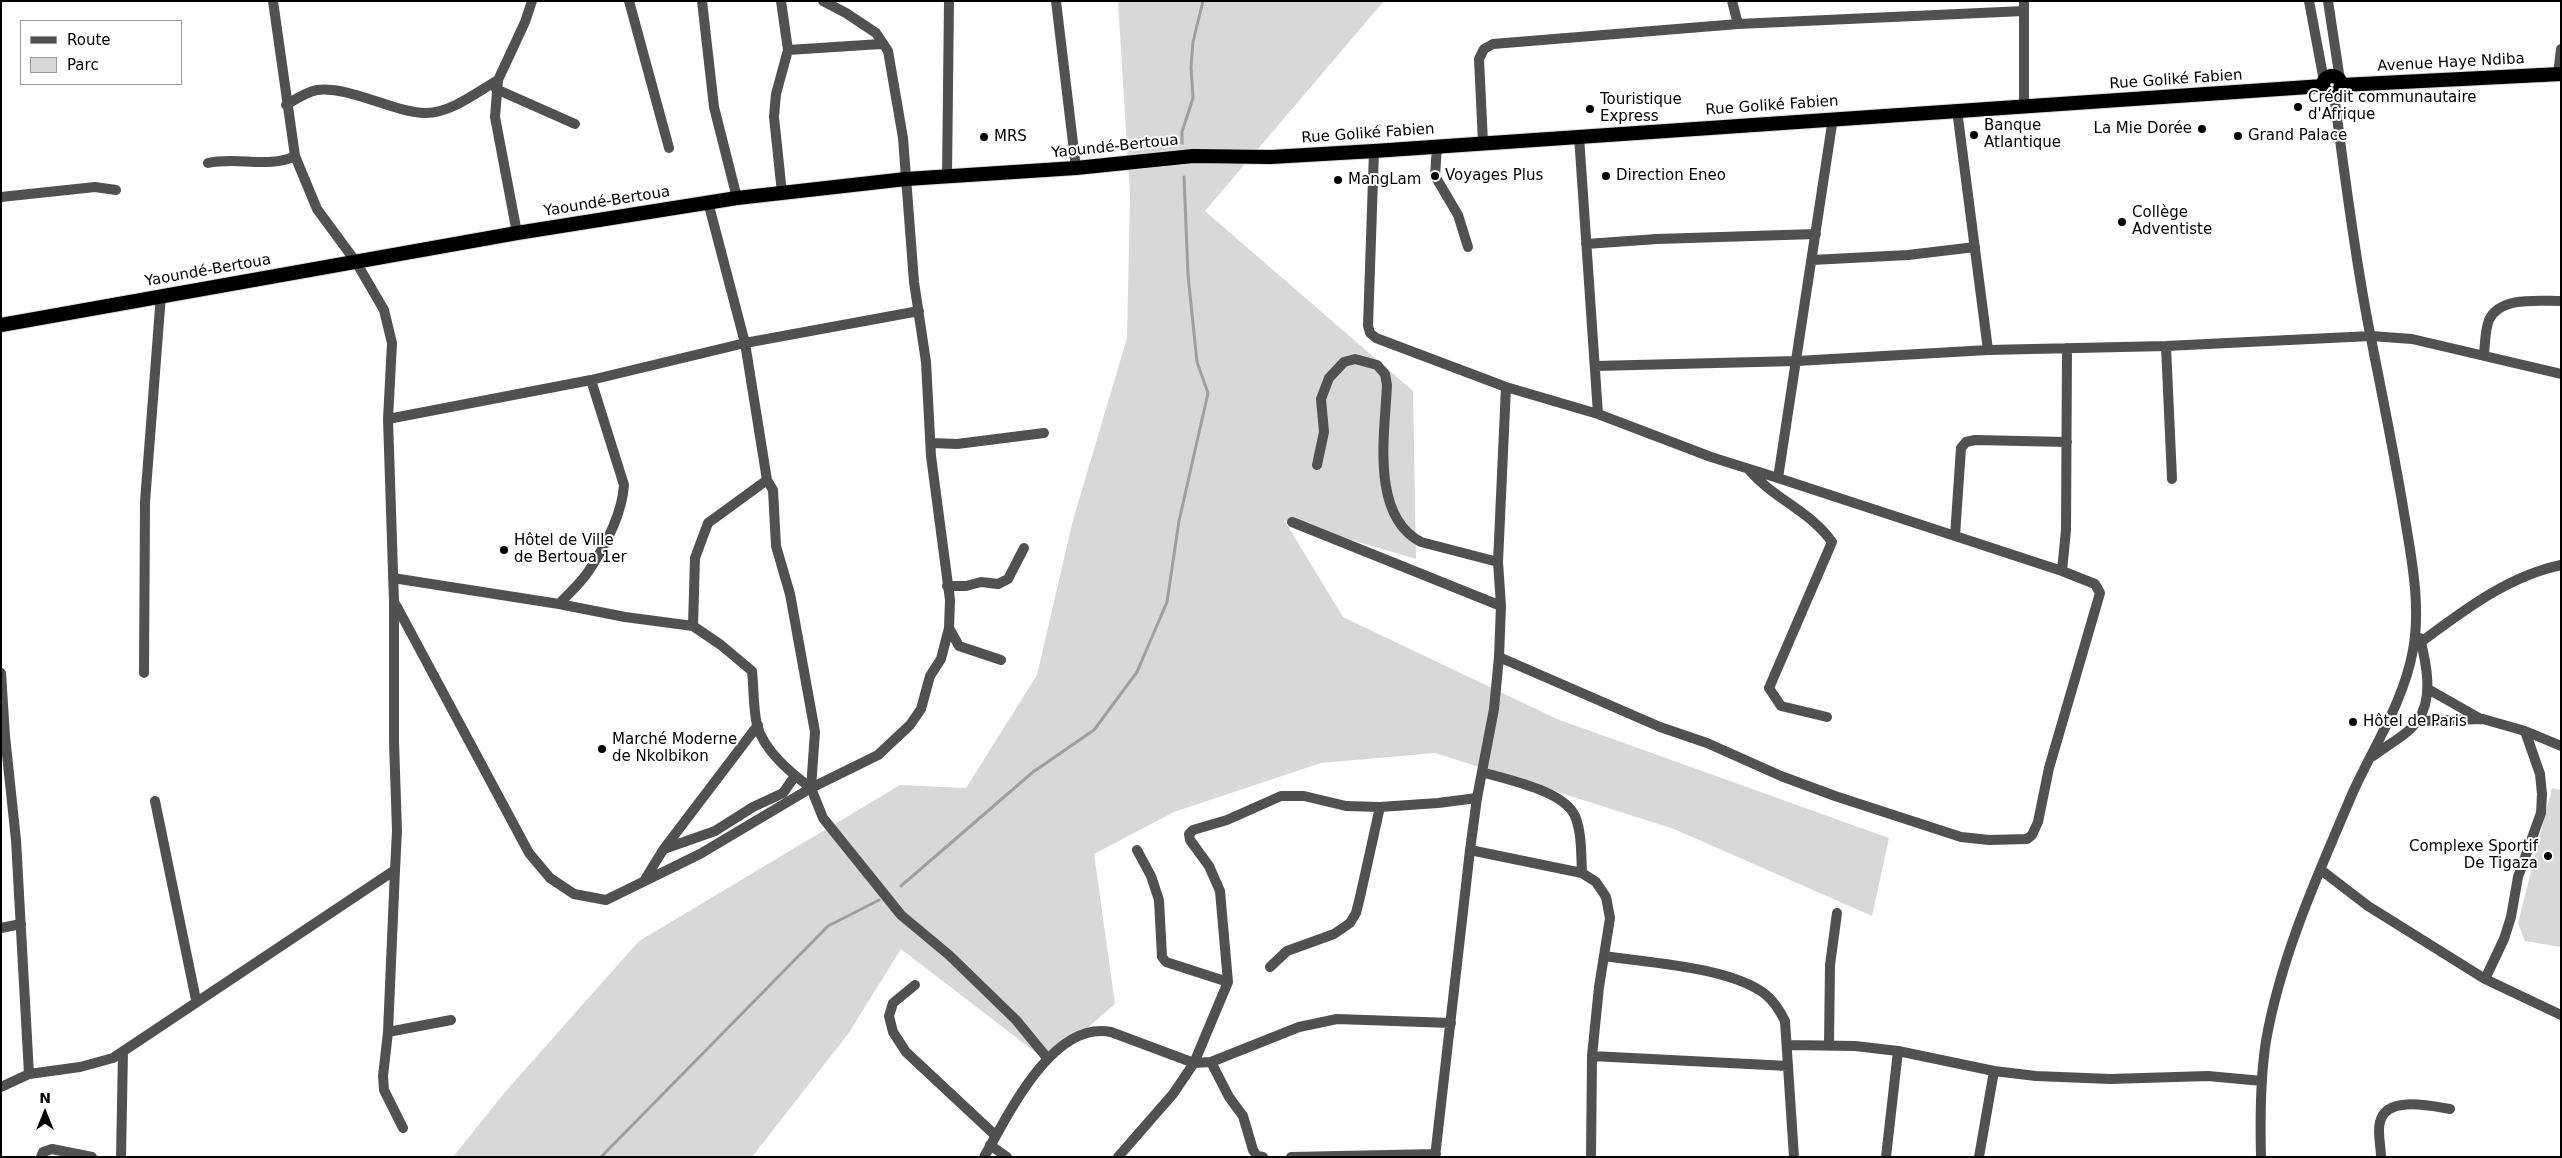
<!DOCTYPE html>
<html>
<head>
<meta charset="utf-8">
<style>
	body { margin:0 }
	#map { position:relative; width:2562px; height:1158px; overflow:hidden; background:#fff; font-family:"DejaVu Sans",sans-serif }
	canvas { display:block }
	.frame { position:absolute; inset:0; border:2px solid #000; pointer-events:none }
	.legend { position:absolute; left:20px; top:20px; width:162px; height:65px; box-sizing:border-box; background:#fff; border:1px solid #999; margin:0; padding:6px 9px; list-style:none; font-size:15px; color:#000 }
	.legend li { display:flex; align-items:center; gap:10px; height:25px }
	.legend b { width:25px; border:1px solid #999 }
	.north { position:absolute; left:20px; top:1088px; width:50px; height:50px; -webkit-text-stroke:4px #fff; paint-order:stroke; rotate:0deg; font-size:14px; font-weight:700; line-height:20px; text-align:center; color:#000 }
	.north::after { content:''; display:block; margin:auto; width:18px; height:22px; background:#000; clip-path:polygon(50% 0,100% 100%,50% 72%,0 100%) }
</style>
</head>
<body>
<div id="map">
<canvas width="2562" height="1158"></canvas>
<div class="frame"></div>
<ul class="legend">
<li><b style="height:6px;background:#515151"></b>Route</li>
<li><b style="height:14px;background:#d8d8d8"></b>Parc</li>
</ul>
<div class="north">N</div>
</div>
<script>
const g = document.querySelector('canvas').getContext('2d');
g.lineJoin = 'round';
function paint(path, color) { g.fillStyle = color; g.fill(path, 'evenodd'); }
function trace(path, color, width, dash) { g.strokeStyle = color; g.lineWidth = width; g.lineCap = dash ? 'butt' : 'round'; g.setLineDash(dash || []); g.stroke(path); }
function write(font, color, halo, rows, align = 'center') {
  g.font = font + ' "DejaVu Sans",sans-serif'; g.lineWidth = 4; g.setLineDash([]); g.textBaseline = 'middle'; g.strokeStyle = halo; g.fillStyle = color; for (const [text, x, y, turn = 0] of rows) {
    g.save(); g.translate(x, y); g.rotate((+turn || 0) * Math.PI / 180); g.textAlign = isNaN(turn) ? turn : align; if (halo) g.strokeText(text, 0, 0); g.fillText(text, 0, 0); g.restore();
  }
}
paint(new Path2D(`
	M1118,1H1384L1205,211L1413,391L1416,559L1284,520L1343,617L1557,719L1889,838L1872,916L1674,829L1435,753L1321,763L1174,812L1094,854L1115,1004L1048,1062L901,949L848,1034L752,1157H453L505,1092L639,941L900,785L966,788L1037,675L1073,520L1127,338L1130,194Z
	M2552,788L2561,790V947L2525,941L2518,923Z`), '#d8d8d8');
trace(new Path2D(`
	M1182,143V132L1193,98L1191,67L1193,42L1203,1
	M901,886L1033,772L1094,730L1137,672L1167,602L1179,521L1208,393L1197,362L1188,275L1184,177
	M601,1157L828,926L879,900`), '#9f9f9f', 3);
const trunk = new Path2D(`
	M2323 85a9 9 0 1 1 18 0a9 9 0 1 1-18 0Z
	M2342,85L2561,74
	M1,325L517,233L737,198L906,179L1076,168L1193,156L1271,157L1374,151L2323,86`);
trace(trunk, '#dbdbdb', 16);
trace(new Path2D(`
	M629,1L669,148
	M702,1L714,107L737,198
	M781,1L788,50L776,94L774,117L782,193
	M1056,1L1076,168
	M1732,1L1738,24
	M2024,1V106
	M788,50L881,44
	M2558,74L2561,49
	M496,89L575,124
	M286,105C296,99 306,92 317,90C351,86 391,112 426,113C451,113 477,92 498,80
	M1957,110L1988,350
	M1579,136L1598,414
	M1483,143L1479,59L1484,49L1493,44L1738,24L2024,11
	M1437,146L1435,176L1458,215L1468,247
	M1374,151L1368,326L1370,333L1376,338L1506,387L1598,414L1711,457L1778,478L1833,118
	M208,163C236,156 269,169 295,156
	M947,177L949,1
	M1,197L95,187L116,190
	M517,233L495,117L498,80L525,22L532,1
	M1586,244L1657,239L1816,234
	M1812,260L1908,255L1975,247
	M2166,346L2172,479
	M2484,355C2485,344 2485,330 2489,320C2500,296 2539,301 2561,301
	M1595,366L1797,361L1988,350L2166,346L2371,336L2412,339L2561,374
	M388,419L591,380L745,343L919,311
	M932,443L957,444L1044,433
	M1317,465L1324,432L1321,399L1329,378L1344,362L1355,359L1377,365L1385,374L1387,385C1385,432 1370,516 1421,542L1498,562
	M1749,470C1775,500 1809,510 1832,542L1769,688L1781,706L1827,717
	M767,480L773,490L776,546L790,594L815,732L811,788L823,818L901,915L949,955L1016,1020L1048,1059
	M1292,522L1501,606
	M1955,536L1961,448L1966,442L1975,440L2067,442
	M2062,571L2066,530L2067,348
	M393,578L559,604L625,617L693,626L721,645L752,671C754,688 753,708 757,725C764,751 791,773 811,788
	M947,586H966L981,582L998,584L1008,579L1024,548
	M559,604C568,594 580,584 588,572C604,548 622,514 624,485L591,380
	M396,605L529,853L550,878L574,894L606,900L700,854L811,788L878,755L910,725L921,709L930,676L941,659L949,628L950,600L931,456L926,362L914,282L903,138L888,51L876,33L846,13L823,1
	M693,626L695,558L708,523L767,480L745,343L708,202
	M949,628L959,646L1001,660
	M2421,642C2463,611 2508,576 2561,565
	M1499,657L1660,727L1707,743L1781,776L1835,796L1961,837L1989,840L2027,839L2032,835L2038,822L2049,768L2100,593L2095,584L2062,571L1778,478
	M1,673L5,736L16,840L29,1074L80,1067L113,1058L395,870L397,831L394,742V602L388,419L392,343L384,310L356,262L317,209L295,156L273,1
	M144,673L145,502L161,295
	M2428,689L2479,718
	M2418,721L2483,719L2525,731L2561,746
	M2373,756C2387,745 2408,735 2418,720C2434,698 2426,662 2420,638
	M1482,772C1507,780 1563,790 1575,816C1582,833 1581,855 1582,873
	M155,801L196,1000
	M664,849L715,831L753,807L783,793L795,776
	M1137,850L1151,876L1159,900L1162,957L1166,962L1228,982
	M1470,850L1582,873L1596,882L1606,897L1610,918L1599,987L1592,1056L1591,1157
	M395,870L388,1032L383,1076L384,1090L403,1128
	M2321,870L2368,906L2485,979L2561,1015
	M644,881L663,850L758,725
	M1,928L21,924
	M1604,956C1650,963 1729,967 1765,994C1774,1001 1780,1011 1785,1021L1794,1157
	M1270,967L1287,951L1334,934L1350,923L1356,913L1360,897L1380,807
	M2485,979L2504,939L2511,917L2518,877L2541,813L2542,794L2540,774L2525,731
	M915,985L893,1003L889,1016L893,1032L906,1052L996,1136
	M388,1032L451,1020
	M1829,1044L1830,965L1837,913
	M1788,1045L1855,1046L1898,1051L1994,1071L2036,1076L2110,1079L2208,1076L2262,1081
	M1592,1056L1788,1066
	M1211,1062L1229,1097L1243,1116L1253,1150L1257,1156L1263,1157
	M1,1087L29,1074
	M990,1145L1007,1157
	M41,1157L43,1152L52,1149L92,1157
	M121,1157L123,1051
	M984,1157C1008,1116 1052,1020 1111,1032L1194,1063L1211,1062L1299,1027L1337,1019L1451,1023
	M1118,1157L1173,1094L1194,1063L1228,982L1220,891L1209,866L1190,840L1189,834L1193,830L1227,820L1281,796H1304L1346,806L1380,807L1438,803L1477,798
	M1291,1157L1436,1154
	M1435,1157L1470,850L1477,798L1494,709L1499,657L1501,606L1498,562L1506,387
	M1886,1157L1898,1051
	M1979,1157L1994,1071
	M2261,1157C2260,1118 2260,1079 2266,1041C2281,955 2319,872 2353,792C2374,746 2404,701 2413,650C2421,607 2412,561 2405,519C2394,451 2380,385 2367,318C2353,244 2344,169 2334,95
	M2381,1157C2381,1146 2377,1132 2380,1122C2386,1095 2432,1106 2450,1109`), '#515151', 10);
trace(new Path2D(`
	M2309,1L2324,81
	M2328,1L2340,80`), '#515151', 10);
trace(trunk, '#000', 14);
for (const [x, y, r, color] of [
	[2298,107,5,"#000"],
	[1590,109,5,"#000"],
	[2202,129,5,"#000"],
	[1974,135,5,"#000"],
	[2238,136,5,"#000"],
	[984,137,5,"#000"],
	[1435,176,5,"#000"],
	[1606,176,5,"#000"],
	[1338,180,5,"#000"],
	[2122,222,5,"#000"],
	[504,550,5,"#000"],
	[2353,722,5,"#000"],
	[602,749,5,"#000"],
	[2548,856,5,"#000"]
]) { const dot = new Path2D(); dot.arc(x, y, r, 0, 2 * Math.PI); g.fillStyle = color; g.fill(dot); trace(dot, '#fff', 2); }
write('15px', '#000', '#fff', [
	["Avenue Haye Ndiba",2451,63,-3],
	["Rue Goliké Fabien",2176,80,-4],
	["Rue Goliké Fabien",1772,106,-4],
	["Rue Goliké Fabien",1368,134,-4],
	["Yaoundé-Bertoua",1115,147,-6],
	["Yaoundé-Bertoua",607,202,-9],
	["Yaoundé-Bertoua",208,271,-10]
]);
write('15px', '#000', '#fff', [
	["Crédit communautaire",2308,98],
	["d'Afrique",2308,115],
	["Touristique",1600,100],
	["Express",1600,117],
	["Banque",1984,126],
	["Atlantique",1984,143],
	["La Mie Dorée",2192,129,"right"],
	["Grand Palace",2248,136],
	["MRS",994,137],
	["Voyages Plus",1445,176],
	["Direction Eneo",1616,176],
	["MangLam",1348,180],
	["Collège",2132,213],
	["Adventiste",2132,230],
	["Hôtel de Ville",514,541],
	["de Bertoua 1er",514,558],
	["Hôtel de Paris",2363,722],
	["Marché Moderne",612,740],
	["de Nkolbikon",612,757],
	["Complexe Sportif",2538,847,"right"],
	["De Tigaza",2538,864,"right"]
], 'left');
</script>
</body>
</html>
